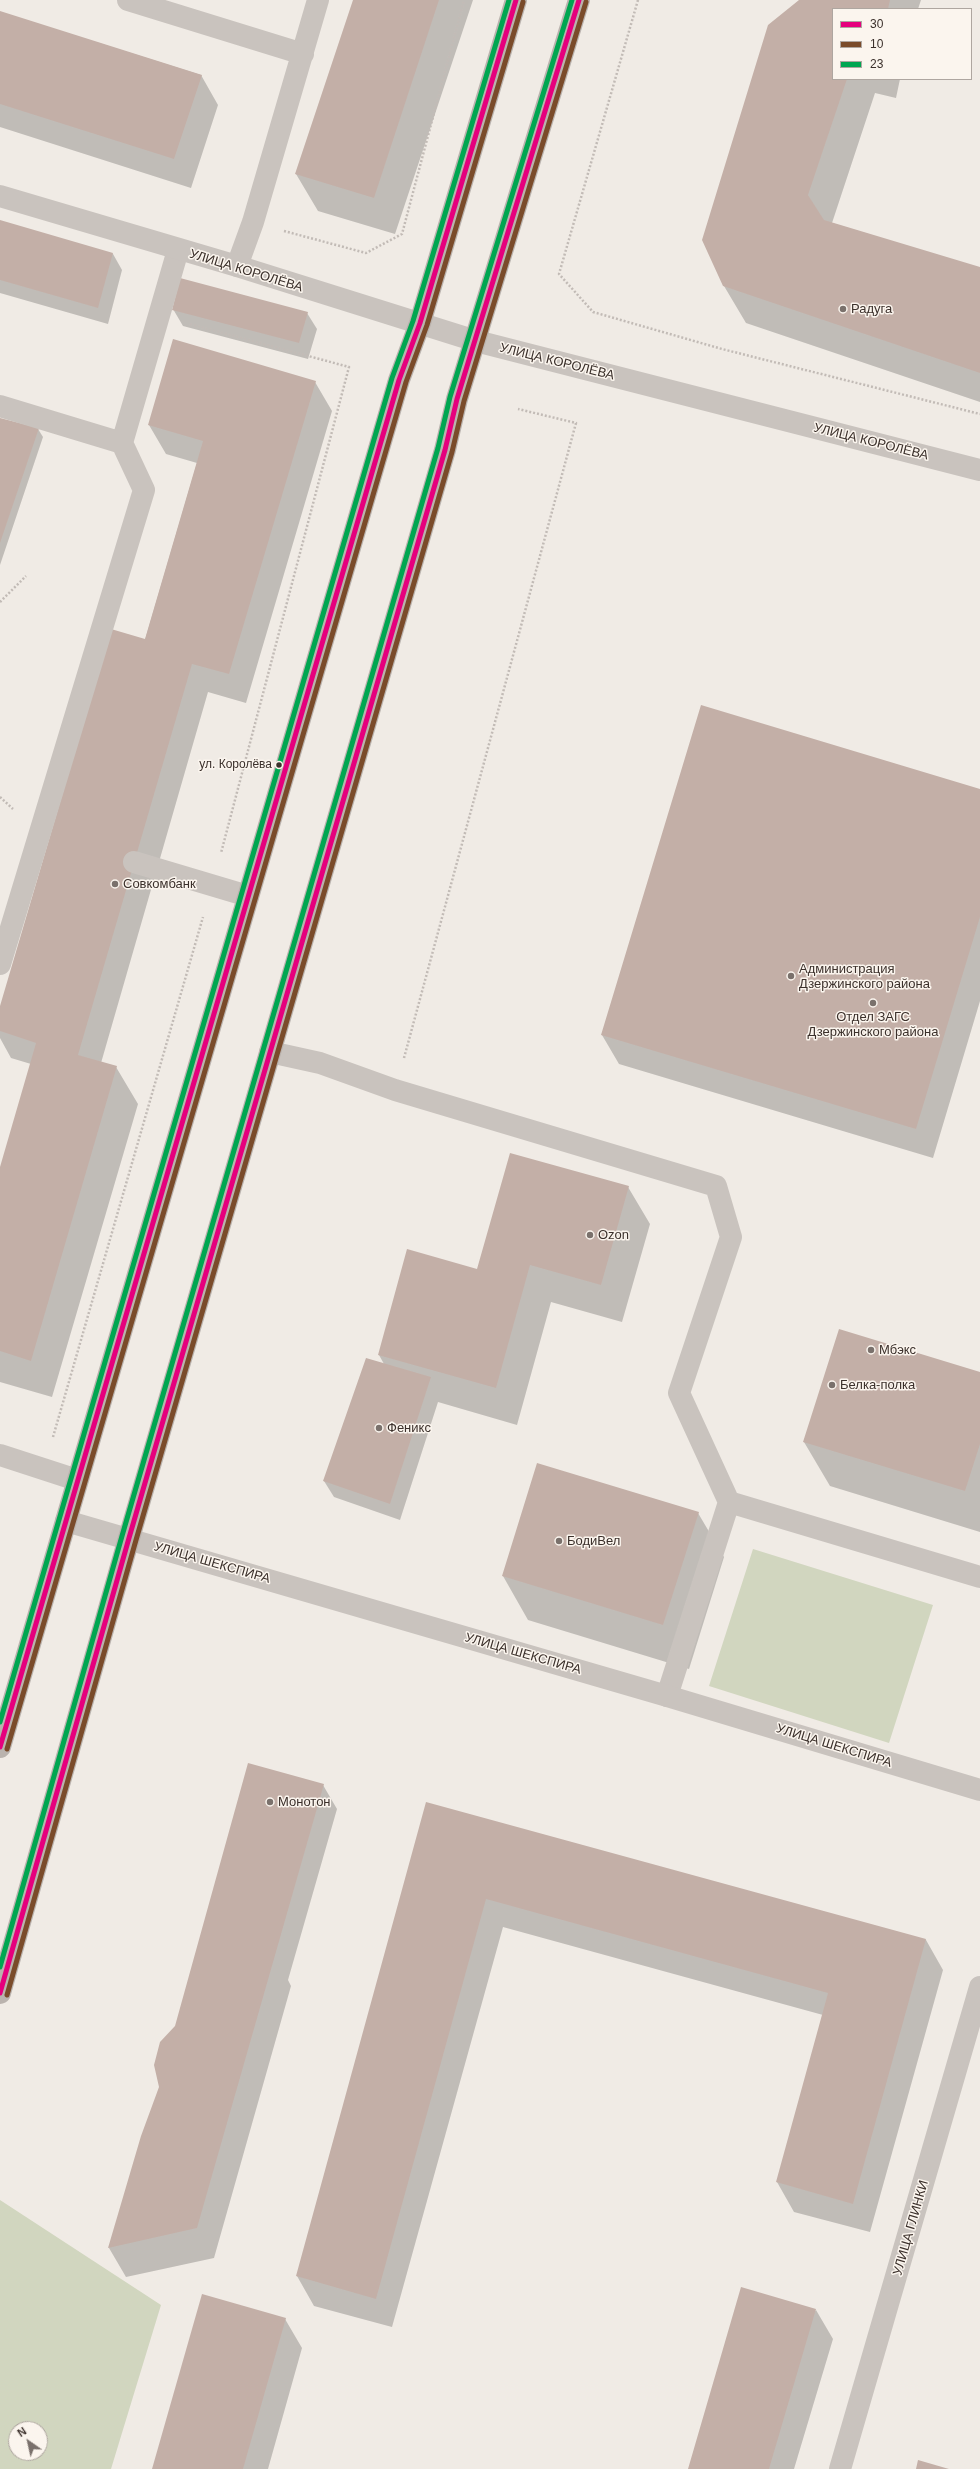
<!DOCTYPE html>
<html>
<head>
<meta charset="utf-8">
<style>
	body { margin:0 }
	#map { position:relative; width:980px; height:2469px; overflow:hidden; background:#f0ebe5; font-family:Helvetica,sans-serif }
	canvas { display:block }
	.legend { position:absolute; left:832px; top:8px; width:140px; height:72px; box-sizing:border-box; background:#fbf5ee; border:1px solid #aea6a0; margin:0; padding:5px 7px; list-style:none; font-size:12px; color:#3b302b }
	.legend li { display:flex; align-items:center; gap:8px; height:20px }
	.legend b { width:20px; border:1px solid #aea6a0 }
	.north { position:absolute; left:8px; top:2421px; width:40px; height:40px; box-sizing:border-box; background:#fbf5ee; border:1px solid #aea6a0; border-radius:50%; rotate:326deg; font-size:11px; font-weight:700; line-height:16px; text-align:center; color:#3b302b }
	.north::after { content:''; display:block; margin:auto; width:14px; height:18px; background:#7a716c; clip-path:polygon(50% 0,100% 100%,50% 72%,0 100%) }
</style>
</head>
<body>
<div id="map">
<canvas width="980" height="2469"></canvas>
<ul class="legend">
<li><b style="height:5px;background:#e5007d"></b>30</li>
<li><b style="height:5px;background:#7a4b2a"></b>10</li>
<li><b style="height:5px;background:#00a651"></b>23</li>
</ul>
<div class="north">N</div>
</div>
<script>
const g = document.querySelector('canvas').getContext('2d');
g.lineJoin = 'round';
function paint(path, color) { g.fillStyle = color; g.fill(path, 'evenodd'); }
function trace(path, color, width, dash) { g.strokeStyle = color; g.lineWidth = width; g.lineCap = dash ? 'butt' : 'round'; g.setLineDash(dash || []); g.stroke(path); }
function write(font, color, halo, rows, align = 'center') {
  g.font = font + ' Helvetica,sans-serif'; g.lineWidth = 3; g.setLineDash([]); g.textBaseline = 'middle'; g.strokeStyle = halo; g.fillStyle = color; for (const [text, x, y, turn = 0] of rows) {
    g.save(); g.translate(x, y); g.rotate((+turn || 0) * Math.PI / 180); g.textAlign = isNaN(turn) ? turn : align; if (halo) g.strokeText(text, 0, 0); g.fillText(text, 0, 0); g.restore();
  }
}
paint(new Path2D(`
	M753,1549L933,1605L889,1743L709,1686Z
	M0,2200L161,2305L111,2469H0ZM16,2429H40V2453H16Z`), '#d1d6bf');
paint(new Path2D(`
	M354,0H473L395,234L318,211L296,174Z
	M801,0H921L918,9H833V79H900L896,98L875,93L832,223L980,268V402L746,323L724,286Z
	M0,12L201,75L218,105L191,188L0,127Z
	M0,221L113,254L122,270L108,324L0,293Z
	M173,309L307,313L317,329L308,359L183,326Z
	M315,382L332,411L246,703L208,692L101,1063L116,1067L138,1104L52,1397L0,1382V1171L31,1064L11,1058L0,1038V1010L145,640L197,463L166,454L149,425Z
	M0,419L38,429L43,437L0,565Z
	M980,790V1001L933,1158L619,1064L602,1035Z
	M628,1187L650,1224L622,1322L551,1302L517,1425L438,1402L400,1520L334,1497L324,1481L384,1364L379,1355L478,1270Z
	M980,1373V1532L830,1486L804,1442Z
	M698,1513L724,1557L689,1669L528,1620L503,1576Z
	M323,1785L337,1809L288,1980L291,1986L214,2258L126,2277L109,2248L142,2137L160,2087L175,2027Z
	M427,1803L926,1940L943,1970L870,2232L794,2212L777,2182L823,2015L503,1927L392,2327L314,2306L297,2276Z
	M816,2310L833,2339L794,2469H689Z
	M285,2319L302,2348L268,2469H153Z`), '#0003');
paint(new Path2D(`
	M353,0H439L374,198L295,174Z
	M799,0H890L888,9H833V79H847L808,195L824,220L980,267V373L723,286L702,240L768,25Z
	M0,11L202,75L174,159L0,104Z
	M0,220L113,253L98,308L0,280Z
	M180,278L308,312L299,343L172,310Z
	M173,339L316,381L229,674L192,664L78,1055L117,1066L31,1361L0,1351V1167L36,1043L0,1031V1006L111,629L145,639L203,441L148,425Z
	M0,418L39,428L0,543Z
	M701,705L980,789V917L916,1129L601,1035Z
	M510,1153L629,1186L601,1285L530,1265L496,1388L378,1355L407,1249L477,1269Z
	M839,1329L980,1372V1444L965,1491L803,1442Z
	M366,1358L431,1377L390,1504L323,1481Z
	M537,1463L699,1512L663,1625L502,1576Z
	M248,1763L324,1784L197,2228L108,2248L141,2136L159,2087L154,2065L160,2042L175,2026Z
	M426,1802L926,1939L853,2204L776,2182L828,1993L486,1899L376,2299L296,2276Z
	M741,2287L816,2309L769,2469H688Z
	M202,2294L286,2318L243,2469H152Z
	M918,2460L949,2469H916Z`), '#c3afa7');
trace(new Path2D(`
	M638,0L559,274L593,312L722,349L980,414
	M284,231L366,253L402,234L464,0
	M190,324L349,367L221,853
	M0,602L26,576
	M0,797L13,809
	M404,1058L576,423L518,409
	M53,1437L203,917`), '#c2bbb6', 2.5, [2, 2]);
trace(new Path2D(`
	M128,0L303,54
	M237,266L253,222L318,0
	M0,406L122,443
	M134,862L248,896
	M0,964L144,490L122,443L178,250
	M270,1052L320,1063L395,1090L716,1186L731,1237L679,1393L729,1502L667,1696
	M729,1502L980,1577`), '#c9c3be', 22);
trace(new Path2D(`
	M0,196L237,266L476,341L980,470
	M0,1455L77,1480
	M66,1521L667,1696L980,1790
	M840,2469L980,1987`), '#c9c3be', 22);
trace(new Path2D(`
	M0,1747L399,380L420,323L516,0
	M0,1993L129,1538L445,450L457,399L579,0`), '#bab3ae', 22);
trace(new Path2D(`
	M0,1747L399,380L420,323L516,0
	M0,1993L129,1538L445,450L457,399L579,0`), '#e5007d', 5);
trace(new Path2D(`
	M7,1749L406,382L427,325L523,2
	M7,1995L136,1540L452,452L464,401L586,2`), '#7a4b2a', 5);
trace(new Path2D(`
	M0,1722L392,378L413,321L509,0
	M0,1967L122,1536L438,448L450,397L572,0`), '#00a651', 5);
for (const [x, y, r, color] of [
	[843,309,4,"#7a716c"],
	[279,765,3.5,"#3b302b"],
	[115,884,4,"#7a716c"],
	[791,976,4,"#7a716c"],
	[873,1003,4,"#7a716c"],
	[590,1235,4,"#7a716c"],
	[871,1350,4,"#7a716c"],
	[832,1385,4,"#7a716c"],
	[379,1428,4,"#7a716c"],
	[559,1541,4,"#7a716c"],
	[270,1802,4,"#7a716c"]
]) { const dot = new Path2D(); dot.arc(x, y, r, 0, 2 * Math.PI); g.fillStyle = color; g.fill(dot); trace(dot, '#fbf5ee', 1.5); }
write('12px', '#3b302b', '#fbf5ee', [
	["ул. Королёва",272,765]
], 'right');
write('13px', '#3b302b', '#fbf5ee', [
	["УЛИЦА КОРОЛЁВА",246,271,17],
	["УЛИЦА КОРОЛЁВА",557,362,14],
	["УЛИЦА КОРОЛЁВА",871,442,14],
	["УЛИЦА ШЕКСПИРА",212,1563,16],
	["УЛИЦА ШЕКСПИРА",523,1654,16],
	["УЛИЦА ШЕКСПИРА",834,1746,17],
	["УЛИЦА ГЛИНКИ",911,2228,-74]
]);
write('13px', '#3b302b', '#fbf5ee', [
	["Радуга",851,309],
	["Совкомбанк",123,884],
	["Администрация",799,969],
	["Дзержинского района",799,984],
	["Отдел ЗАГС",873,1017,"center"],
	["Дзержинского района",873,1032,"center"],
	["Ozon",598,1235],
	["Мбэкс",879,1350],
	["Белка-полка",840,1385],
	["Феникс",387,1428],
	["БодиВел",567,1541],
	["Монотон",278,1802]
], 'left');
</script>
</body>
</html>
